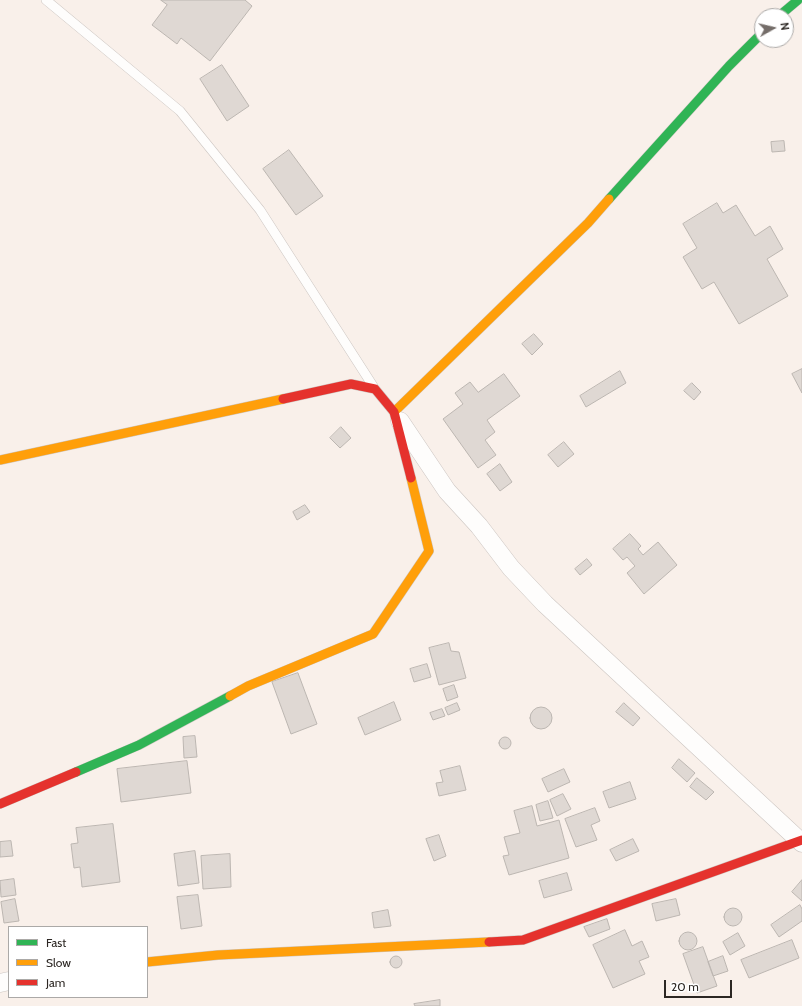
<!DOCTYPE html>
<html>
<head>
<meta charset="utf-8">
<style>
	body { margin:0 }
	#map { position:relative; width:802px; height:1006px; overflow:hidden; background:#f9f0ea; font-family:Cabin,sans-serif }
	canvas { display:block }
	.legend { position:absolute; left:8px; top:926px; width:140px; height:72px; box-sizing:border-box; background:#fff; border:1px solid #aba9a7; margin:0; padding:5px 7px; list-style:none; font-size:12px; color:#2c2723 }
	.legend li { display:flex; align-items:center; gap:8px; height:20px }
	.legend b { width:20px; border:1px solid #aba9a7 }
	.north { position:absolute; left:754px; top:8px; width:40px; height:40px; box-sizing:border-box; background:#fff; border:1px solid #aba9a7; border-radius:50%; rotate:82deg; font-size:11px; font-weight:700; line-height:16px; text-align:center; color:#2c2723 }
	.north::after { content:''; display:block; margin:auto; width:14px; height:18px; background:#746d69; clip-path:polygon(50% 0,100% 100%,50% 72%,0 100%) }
	.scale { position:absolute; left:664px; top:980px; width:68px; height:18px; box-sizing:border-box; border:2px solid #2c2723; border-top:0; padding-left:5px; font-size:12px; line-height:14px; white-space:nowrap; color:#2c2723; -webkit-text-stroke:3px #fff; paint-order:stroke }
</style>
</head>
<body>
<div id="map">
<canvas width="802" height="1006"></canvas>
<ul class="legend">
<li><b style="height:5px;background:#30b455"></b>Fast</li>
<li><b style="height:5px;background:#ff9f0a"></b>Slow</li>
<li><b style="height:5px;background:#e5322d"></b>Jam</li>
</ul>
<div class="north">N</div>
<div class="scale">20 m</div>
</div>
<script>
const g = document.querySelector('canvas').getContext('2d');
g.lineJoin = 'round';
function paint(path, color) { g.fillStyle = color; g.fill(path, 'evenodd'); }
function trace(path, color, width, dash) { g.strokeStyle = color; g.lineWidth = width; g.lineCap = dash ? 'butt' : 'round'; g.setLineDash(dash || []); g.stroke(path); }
const building = new Path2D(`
	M161,0H245L252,6L210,61L181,38L177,44L152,25L167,5Z
	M222,65L249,106L227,121L200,79Z
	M784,141L785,151L772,152L771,142Z
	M289,150L323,196L296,215L263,169Z
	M717,203L723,213L736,205L755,236L770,226L783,249L767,259L788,296L739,324L714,282L702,289L683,257L697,248L683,224Z
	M534,334L543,344L532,355L522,344Z
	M802,369V393L792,374Z
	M620,371L626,383L586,407L580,396Z
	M504,374L520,396L487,420L495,432L485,440L496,455L478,468L443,419L463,404L455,393L470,382L478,392Z
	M692,383L701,392L694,400L684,391Z
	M341,427L351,438L340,448L330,438Z
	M564,442L574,454L558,467L548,455Z
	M500,464L512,482L500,491L487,474Z
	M305,505L310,512L297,520L293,512Z
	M630,534L641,546L638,549L643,555L658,542L677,565L644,594L627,573L635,566L627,557L623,560L613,549Z
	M587,559L592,565L580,575L575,569Z
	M449,643L451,651L459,652L466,678L439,685L429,648Z
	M427,664L431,677L414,682L410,669Z
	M298,673L317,724L291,734L272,682Z
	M454,685L458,697L447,701L443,689Z
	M394,702L401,720L365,735L358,718Z
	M457,703L460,710L448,715L445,708Z
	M624,703L640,718L633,726L616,712Z
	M530 718a11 11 0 1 1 22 0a11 11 0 1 1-22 0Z
	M442,709L445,716L433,720L430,713Z
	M195,736L197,757L184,758L183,737Z
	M499 743a6 6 0 1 1 12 0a6 6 0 1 1-12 0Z
	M679,759L695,773L687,782L672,768Z
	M187,761L191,793L121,802L117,769Z
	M460,766L466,790L439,796L436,783L443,782L440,771Z
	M564,769L570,782L548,792L542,779Z
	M697,778L714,792L706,800L690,787Z
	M630,782L636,799L609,808L603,792Z
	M563,794L571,809L557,816L550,800Z
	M548,801L553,818L540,821L536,805Z
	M532,806L537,826L559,820L569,858L509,875L503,856L509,855L504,837L520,833L514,811Z
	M595,808L600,821L591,825L597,840L576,847L565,819Z
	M113,824L120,882L82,887L80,867L74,868L71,844L78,843L76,828Z
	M439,835L446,856L434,861L426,839Z
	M633,839L639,851L616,861L610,850Z
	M11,841L13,856L0,857V842Z
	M195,851L199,883L178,886L174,854Z
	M230,854L231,887L203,889L201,856Z
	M567,873L572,890L544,898L539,881Z
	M14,879L16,895L1,897L0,881Z
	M802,880V901L792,892Z
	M198,895L202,926L181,929L177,897Z
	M15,899L19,921L4,923L1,902Z
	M676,899L680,915L656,921L652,904Z
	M800,905L802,909V921L779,937L771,925Z
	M724 917a9 9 0 1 1 18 0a9 9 0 1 1-18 0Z
	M388,910L391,926L374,928L372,913Z
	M607,919L610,929L589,937L584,927Z
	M625,930L632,946L642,941L649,957L639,961L645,974L613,988L593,945Z
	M679 941a9 9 0 1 1 18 0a9 9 0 1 1-18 0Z
	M738,933L745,946L730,955L723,942Z
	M792,940L799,958L749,978L741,960Z
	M703,947L717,986L697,993L683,954Z
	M390 962a6 6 0 1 1 12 0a6 6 0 1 1-12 0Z
	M723,956L728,971L713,976L708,962Z
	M440,1000V1006H415L414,1004Z`);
paint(building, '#dfd8d3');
trace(building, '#bcb6b1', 1);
const lane = new Path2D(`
	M46,0L180,111L260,210L373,386`);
const street = new Path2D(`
	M400,421L447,491L479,526L511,568L545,604L802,843
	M0,983L9,981`);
const fast = new Path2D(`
	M779,16L798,0
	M609,199L729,66L762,33
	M76,772L139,745L230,696`);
const slow = new Path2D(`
	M394,412L588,223L609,199
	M0,460L283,399
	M230,696L248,686L373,634L429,551L411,478
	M147,962L218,955L489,942`);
const jam = new Path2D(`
	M283,399L351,384L375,389L394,412L411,478
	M0,804L76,772
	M489,942L523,940L802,840`);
trace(lane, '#ccc5c1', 10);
trace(street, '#ccc5c1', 19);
trace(fast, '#ccc5c1', 10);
trace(slow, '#ccc5c1', 10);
trace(jam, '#ccc5c1', 10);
trace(lane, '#fefdfc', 9);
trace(street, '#fefdfc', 18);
trace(fast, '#30b455', 9);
trace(slow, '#ff9f0a', 9);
trace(jam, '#e5322d', 9);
</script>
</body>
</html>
